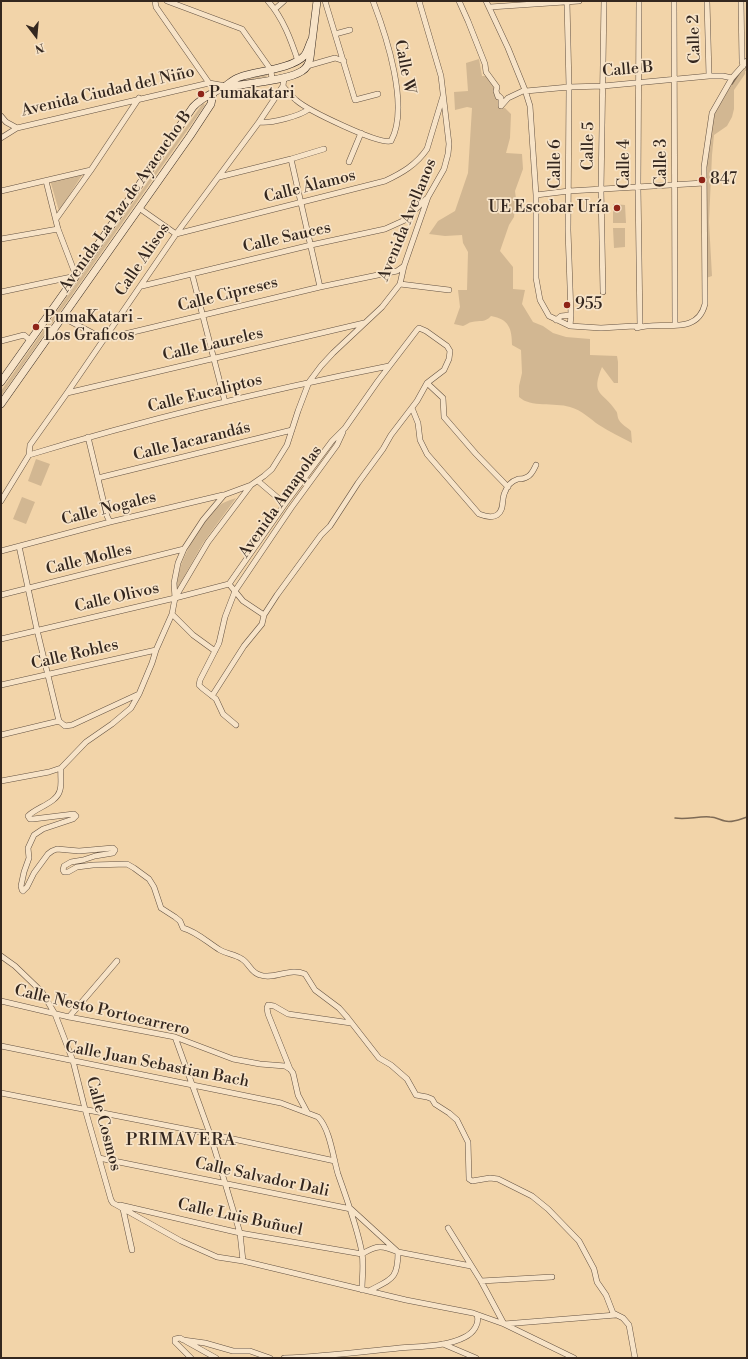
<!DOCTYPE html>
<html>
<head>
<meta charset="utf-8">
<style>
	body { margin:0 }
	#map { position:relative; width:748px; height:1359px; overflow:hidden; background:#f2d4a9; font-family:"Libre Bodoni",serif }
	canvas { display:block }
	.frame { position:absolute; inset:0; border:2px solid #34271f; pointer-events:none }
	.north { position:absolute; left:16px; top:16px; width:40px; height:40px; -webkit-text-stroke:3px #f7e3c7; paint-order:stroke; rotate:164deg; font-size:11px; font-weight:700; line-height:16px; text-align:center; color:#34271f }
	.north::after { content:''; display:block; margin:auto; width:14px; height:18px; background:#34271f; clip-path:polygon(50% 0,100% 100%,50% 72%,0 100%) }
</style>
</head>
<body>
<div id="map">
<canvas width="748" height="1359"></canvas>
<div class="frame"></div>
<div class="north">N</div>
</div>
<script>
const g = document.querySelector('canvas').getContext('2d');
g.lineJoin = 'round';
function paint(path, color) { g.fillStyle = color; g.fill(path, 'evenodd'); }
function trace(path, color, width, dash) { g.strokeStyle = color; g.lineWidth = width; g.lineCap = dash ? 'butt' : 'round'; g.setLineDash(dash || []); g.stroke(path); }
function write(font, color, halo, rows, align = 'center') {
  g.font = font + ' "Libre Bodoni",serif'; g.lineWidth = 3.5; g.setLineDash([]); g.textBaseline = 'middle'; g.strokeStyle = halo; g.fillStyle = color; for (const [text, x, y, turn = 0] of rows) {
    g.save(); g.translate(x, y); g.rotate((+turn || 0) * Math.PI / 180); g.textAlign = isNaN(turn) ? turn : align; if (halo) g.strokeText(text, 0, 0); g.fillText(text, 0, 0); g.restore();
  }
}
paint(new Path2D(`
	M479,59L482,76H486L493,86L501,108H505L511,114L510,138L506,153L522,154L523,169L515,191L516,199L514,217L509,225L500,251L513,267V289L525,290L522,304L533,322L543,326L553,333L566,337L590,339V355L617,356L618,362V383H614L602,367C590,396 603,391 616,411C618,413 617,417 619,420C621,424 628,428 631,431L632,443C621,437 610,432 599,425C590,419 582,410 570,407C554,402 531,408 519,397V386L522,373L521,350L512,345C512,329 509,319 491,316C485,323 480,320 472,322C469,322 466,325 463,326L454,324L460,307L458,290H467L468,252L463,243L462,235L445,236L429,234L438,221L455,211L468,173L472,108L467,107L455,110L454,92L468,91L466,63Z
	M747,65V71H745V74L734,90V109L732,117L727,126L714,135L712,155L709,222L712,276L706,278V158L714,112L736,77Z
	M265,74L267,75L266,78L241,81L240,80Z
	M203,103L205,105L1,396V391Z
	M84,172L59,211L50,180Z
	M613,204L625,205L626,223H613Z
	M613,228H625V247L614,248Z
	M36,459L50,464L41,486L28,481Z
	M22,497L35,502L26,524L13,519Z
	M236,498L203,543L177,589C174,567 202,520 219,506C223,502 231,500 236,498Z`), '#d2b792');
trace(new Path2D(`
	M732,84L740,72
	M675,818C687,820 698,816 710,817C716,817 720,820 725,821C733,823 740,819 747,817`), '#7f6b56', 1.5);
const street = new Path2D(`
	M155,1L156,7L209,83
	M167,1L242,29L271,70L272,80
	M268,1C283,18 291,40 298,61
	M325,1L355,100L378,94
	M419,1L441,76L449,144L448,154L444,169L428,197L404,266L400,284L382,307L333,353L321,366L309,382L298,411L287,445L272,469L264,476L251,485L224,495L203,520L184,549L178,563L174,583L175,598L172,614L156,650L152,663L139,694L131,708L112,724L86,742L61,768C60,775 62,784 60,790C57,803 37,807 28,816L30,819H33L74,814L76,816L73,819L43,829L34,835L28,848L29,858L24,872L21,886L22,890L23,891L27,887L34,873L48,854L52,851L57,849L79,851L113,848L115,850L113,853L95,856L83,860L71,862L64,866L63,870L64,872H68L77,867L93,865L127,864L134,868L149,879L154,887L161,908L175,917L180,921L183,928C197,932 207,942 220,950C227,954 235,954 242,959C249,963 251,973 260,975C275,980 290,967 305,974L315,990L339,1008L347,1017L379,1058L391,1065L407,1079L416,1095L427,1097L432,1099L435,1104L449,1113L457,1120L468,1142L469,1179L472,1181L490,1178L498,1179L532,1196L548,1209L579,1241L594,1269L597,1282L606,1295L613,1313L623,1318L629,1325L635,1358
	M459,1L468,21L485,64L486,72L497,87L496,91L498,97L499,96L501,98V106L508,98L525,90
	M486,1L508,48L525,90L530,106L536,195V278L540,300L549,316L570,326L601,328L634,326L639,327
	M639,1L638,187L640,327
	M674,1L675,325
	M707,1L709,76
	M741,1L742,61L743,66
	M567,2L569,87L568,230L571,315L570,326
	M490,7L579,1
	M275,9L284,1
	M335,34L350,30
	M307,66L335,58L344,61
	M283,86C287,91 291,96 296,100C307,110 379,145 391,141C410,107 386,35 373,1
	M526,91L569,87L603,86L709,76H723L732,78
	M1,116L6,122L17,128
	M259,122C270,124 300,116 309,109
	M1,138L17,128L209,83L226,86
	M291,159L320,287
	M349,162L361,133
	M219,177L291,159L324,149
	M1,191L91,170
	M536,195L569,191L704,183
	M139,208L176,234
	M56,219L91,170L139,98
	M176,234L385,181C402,173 416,165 427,149L443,96
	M1,239L58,229
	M192,274L225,402
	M400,284L449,290
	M142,286L311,245L385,229L405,220L426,199
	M1,292L76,276L58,229L46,181
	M603,292L601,190L604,1
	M62,317L104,339L320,287L397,271L404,266
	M556,320L561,316L571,315
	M637,328C661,320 697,337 705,304L704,167L712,113L732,78L747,61
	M1,341L24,335L31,341
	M427,383L443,398L444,417L476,454L508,487
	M67,393L364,323
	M412,408L418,423L420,440L427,454L479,514C484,516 492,518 497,515C505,510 501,499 505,492C507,486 512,481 518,479C521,479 524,479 527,477C532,475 534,469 536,465
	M88,437L107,516L110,522
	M29,455C147,419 268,390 389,366
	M98,478L292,430
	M258,481L285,504
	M1,501L29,455L30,445L67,393L176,234L259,122L283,86L284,78
	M19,546L37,630L59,721
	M1,551L110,522L223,495
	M229,584L243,601L264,615
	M1,595L184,549
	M175,598L208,542L251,485
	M172,614L193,635L215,651
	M1,639L175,598L229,584
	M1,685L156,650
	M212,696L244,646L262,624L264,615L277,595L321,535L330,526L358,483L383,449L391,435L417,401L427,383L444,370L449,359L450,351L447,346L426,331L419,328L417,330L378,381L345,428L332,441L285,504L229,584
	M59,721L65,726L72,725L139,694
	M236,725L223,714L216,699L202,688L199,685L200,680L219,643L225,617L235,591L291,508L337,445L343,432
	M1,735L59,721
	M1,781L49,772L61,768
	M1,956L15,966L42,992L55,1014L73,1061L85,1109L111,1200L113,1203
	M1,1001L69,1017L175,1037L233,1059L260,1064L285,1066L290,1069L293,1073L298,1095L307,1112
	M69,1017L117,961
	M175,1037L210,1134L225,1183L240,1233L243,1261
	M1,1046L281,1103L318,1117C330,1129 333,1157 338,1174C347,1200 357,1226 362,1253C364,1265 362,1278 362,1290
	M290,1069L268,1014L267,1008L268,1005L274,1006L288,1014L351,1023
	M1,1093L210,1134L335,1161
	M99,1158L351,1209L398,1252L471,1266
	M113,1203L181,1241L217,1257L243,1261L406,1300L473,1313L504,1324L574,1358
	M120,1205L240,1233L362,1254C377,1245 382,1245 398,1252C398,1280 391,1279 369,1291
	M123,1209L132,1250
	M448,1228L481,1281L504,1324L616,1315
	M481,1281L552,1277
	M183,1340L205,1343L233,1351H250L270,1358
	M443,1344L476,1358
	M191,1358L175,1342V1339L180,1338L216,1358
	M284,1358C322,1357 361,1352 399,1348C420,1346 446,1347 465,1337C473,1333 480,1324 477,1315`);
const secondary = new Path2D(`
	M226,86H234C251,83 289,80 302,71C307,68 309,64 310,58L317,1
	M1,382L93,252L193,107C202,97 213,93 224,87C230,83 233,79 240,77C256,71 292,69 304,56C308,52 309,44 312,39
	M1,404L190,136L211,104L213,93`);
trace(street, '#645242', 6);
trace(secondary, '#34271f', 8);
trace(street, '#f7e3c7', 5);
trace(secondary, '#f7e3c7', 7);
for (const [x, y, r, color] of [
	[201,94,4,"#8f2418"],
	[702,180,4,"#8f2418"],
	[617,208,4,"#8f2418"],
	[567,305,4,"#8f2418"],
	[36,327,4,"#8f2418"]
]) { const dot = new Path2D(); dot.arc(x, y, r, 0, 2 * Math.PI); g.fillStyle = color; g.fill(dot); trace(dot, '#f7e3c7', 1.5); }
write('16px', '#34271f', '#f7e3c7', [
	["Calle 2",695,39,-92],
	["Calle W",404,67,79],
	["Calle B",628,70,-5],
	["Avenida Ciudad del Niño",108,92,-13],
	["Calle 5",589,146,-89],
	["Calle 3",662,163,-90],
	["Calle 6",556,164,-90],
	["Calle 4",625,164,-90],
	["Calle Álamos",310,187,-14],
	["Avenida La Paz de Ayacucho B",126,202,-55],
	["Avenida Avellanos",408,220,-68],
	["Calle Sauces",287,238,-13],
	["Calle Alisos",143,260,-56],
	["Calle Cipreses",228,295,-14],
	["Calle Laureles",213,345,-13],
	["Calle Eucaliptos",205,394,-14],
	["Calle Jacarandás",192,442,-14],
	["Avenida Amapolas",281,502,-55],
	["Calle Nogales",109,509,-14],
	["Calle Molles",89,560,-14],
	["Calle Olivos",117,598,-13],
	["Calle Robles",75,655,-13],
	["Calle Nesto Portocarrero",102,1011,13],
	["Calle Juan Sebastian Bach",157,1065,11],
	["Calle Cosmos",103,1124,75],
	["Calle Salvador Dali",262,1178,12],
	["Calle Luis Buñuel",240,1218,12]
]);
write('16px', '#34271f', '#f7e3c7', [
	["Pumakatari",209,94],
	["847",710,180],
	["UE Escobar Uría",609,208,"right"],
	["955",575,305],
	["PumaKatari -",44,318],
	["Los Graficos",44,336]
], 'left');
g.letterSpacing = '1px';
write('17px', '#34271f', '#f7e3c7', [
	["PRIMAVERA",181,1141]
]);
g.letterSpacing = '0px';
</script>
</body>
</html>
